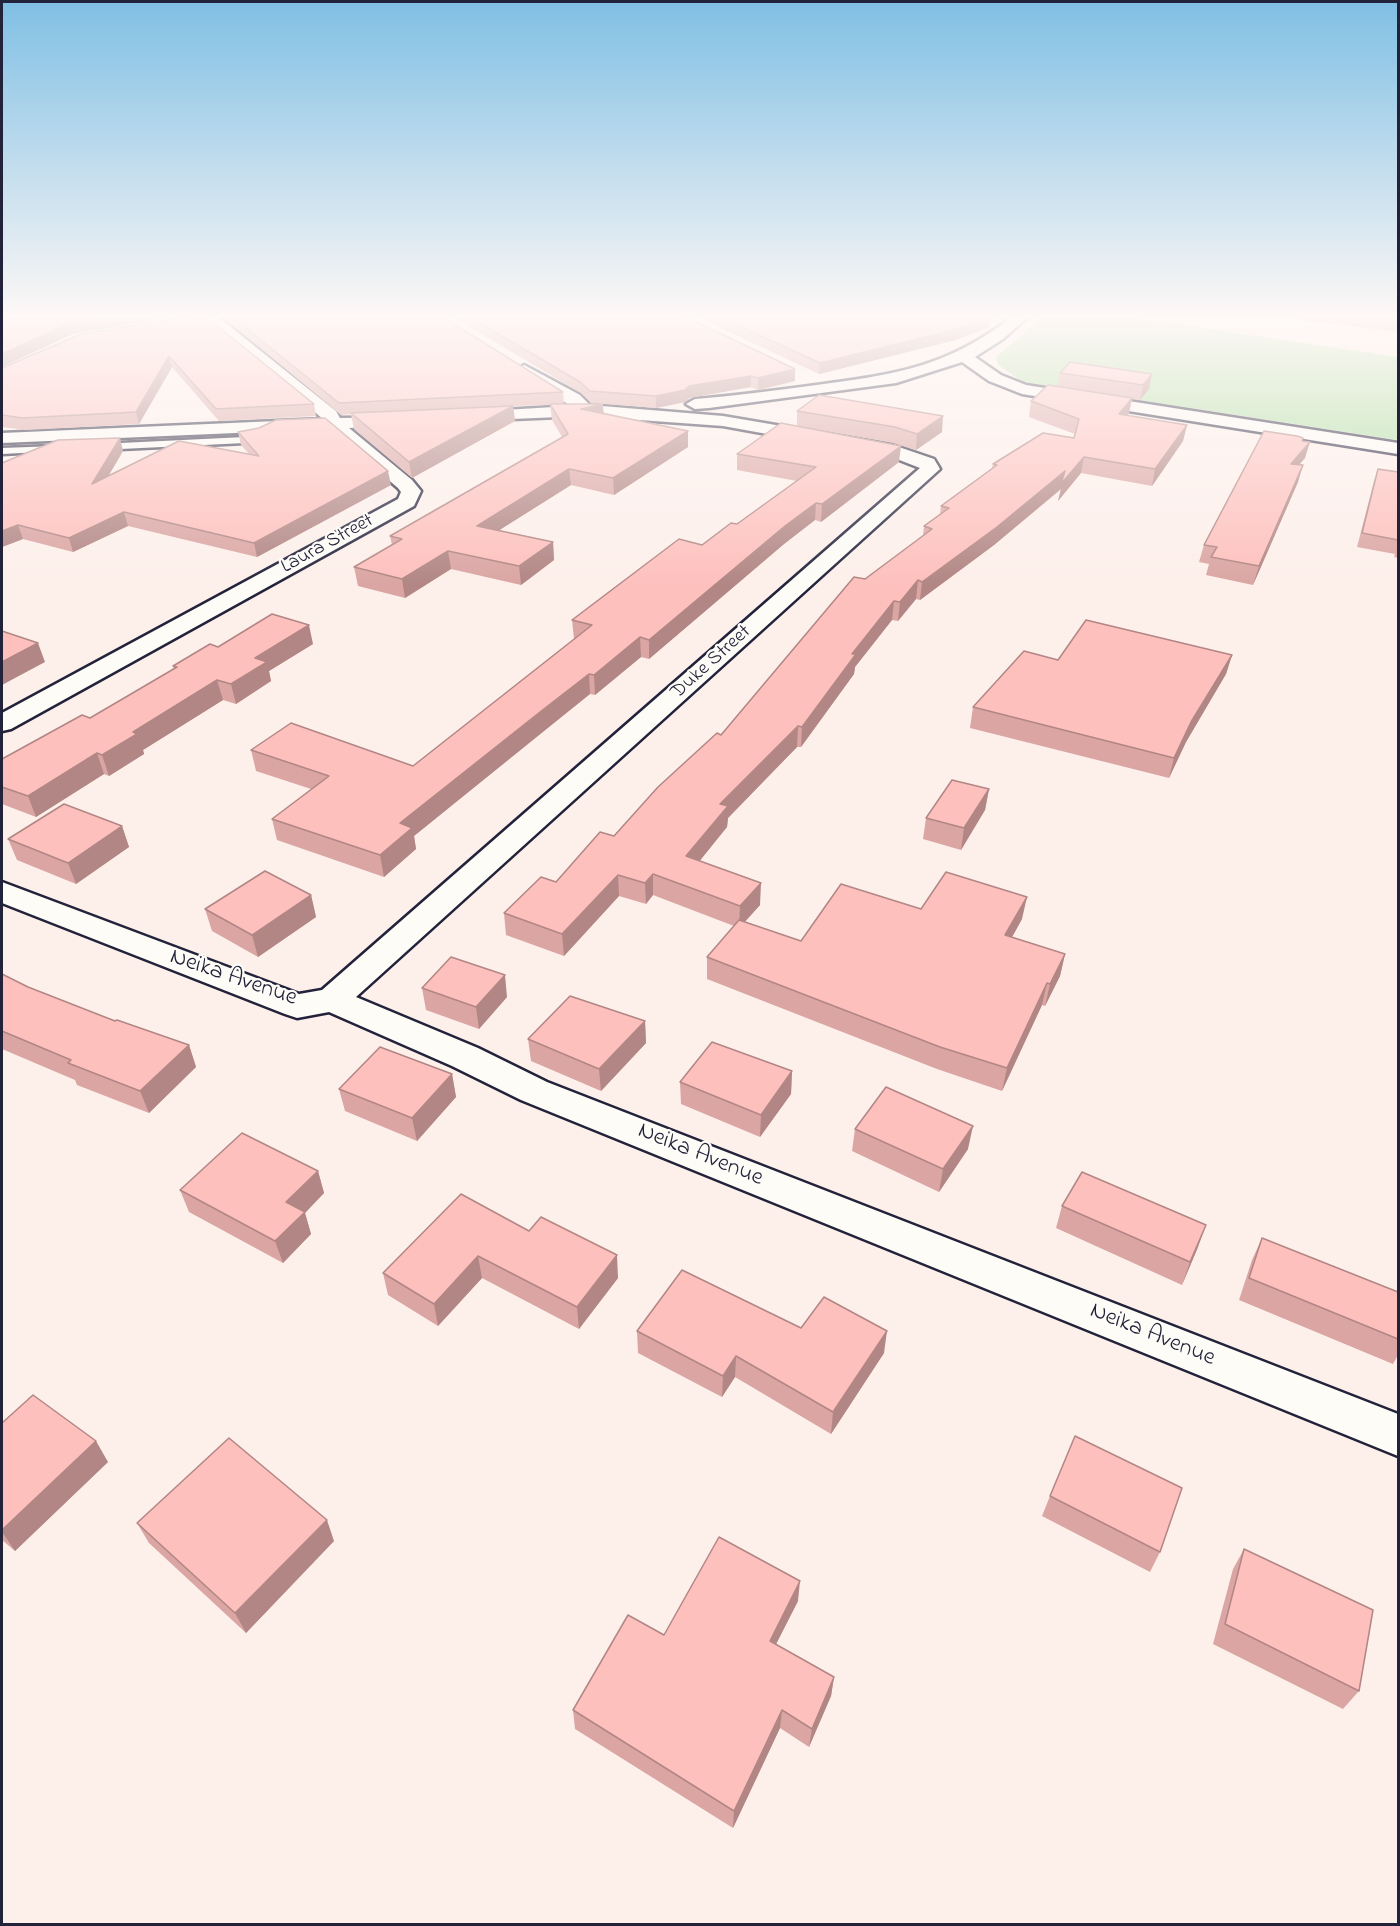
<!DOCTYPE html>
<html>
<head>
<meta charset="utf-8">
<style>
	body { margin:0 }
	#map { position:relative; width:1400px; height:1926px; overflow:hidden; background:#fdf0eb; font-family:"Indie Flower",sans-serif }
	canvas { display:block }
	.frame { position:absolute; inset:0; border:3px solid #22223b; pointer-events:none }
</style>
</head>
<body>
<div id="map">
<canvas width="1400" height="1926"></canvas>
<div class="frame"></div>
</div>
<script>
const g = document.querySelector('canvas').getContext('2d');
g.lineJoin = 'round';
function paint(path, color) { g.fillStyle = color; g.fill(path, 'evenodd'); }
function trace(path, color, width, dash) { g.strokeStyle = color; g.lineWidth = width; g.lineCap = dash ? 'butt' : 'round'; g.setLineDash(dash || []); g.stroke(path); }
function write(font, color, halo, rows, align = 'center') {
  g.font = font + ' "Indie Flower",sans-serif'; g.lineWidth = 4.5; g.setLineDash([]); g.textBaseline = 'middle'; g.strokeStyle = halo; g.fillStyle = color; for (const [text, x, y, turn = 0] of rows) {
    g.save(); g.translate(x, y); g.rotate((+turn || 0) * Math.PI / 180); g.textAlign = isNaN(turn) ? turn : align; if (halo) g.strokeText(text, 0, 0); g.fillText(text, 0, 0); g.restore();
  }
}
paint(new Path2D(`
	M1044,316H1122L1398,357V440L1023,382L998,365L996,357Z`), '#aadea0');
const service = new Path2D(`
	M262,433L267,436L265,438L245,443L100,450L95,447L100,444L245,437Z
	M56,446L59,447V451L2,454V448Z`);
const minor = new Path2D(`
	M201,316H217L336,411L340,418L404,417L407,421L404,425L398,426L349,428L412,480L421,491L414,506L11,729L2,731V713L398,499L401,492L398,488L329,429L2,443V433L323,419Z
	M1013,316H1029L1003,339L975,357L1001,375L1026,385L1398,443V454L1022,394L989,381L962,362L896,383L709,408L695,409L686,404L695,399C733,396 771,391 809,386C891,375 946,369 1013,316Z
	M524,365L580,395L590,405L723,416L893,445L934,459L940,469L356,997L478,1048L547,1082L1398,1414V1456L521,1100L452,1066L329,1012L297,1018L285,1014L2,903V882L299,994L322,990L920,468L889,456L723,426L584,416L464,421L461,417L470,412L571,406L518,373L516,370Z`);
trace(service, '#22223b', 5);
trace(minor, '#22223b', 5);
paint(service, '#fdfcf7');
paint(minor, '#fdfcf7');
paint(new Path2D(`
	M191,316L314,404L316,416L219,421L172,367L139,424L26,430L2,427V368Z
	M222,316H441L563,392L564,404L688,431V447L614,495L571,485L499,530L553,542L554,560L521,585L451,569L405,598L358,586L354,567L392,545L390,536L562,437L552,420L550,405L513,406L515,421L412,478L354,429L351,414L341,415L223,317Z
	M451,316H684L795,381L758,390L751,387L689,398L685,402L656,408L591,403L581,393Z
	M695,316H988L990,327L952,341L819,374Z
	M1269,316H1398V332Z
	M1060,373L1152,374L1149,389L1140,400L1132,399L1129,413L1127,416L1187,425L1183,441L1152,486L1081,473L1058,501L1061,489L994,545L920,600L916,599L898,621L892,620L855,667L854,674L801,747H797L728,818L727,827L699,861L760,905L745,922L801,941L921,909L1022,919L1012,937L1065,954L1060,976L1045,1006L1042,1005L1002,1091L937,1069L707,979V957L734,926L653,895L646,904L619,896L564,956L506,935L504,913L556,882L614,836L721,735L865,579L923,536L924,526L940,515L941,506L992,469L993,464L1074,438L1075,434L1029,417L1031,401L1058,386Z
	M797,411L942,432L916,450L893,443L821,430L899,462L821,522L815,520L784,544L649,659L641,657L595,695L590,694L542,732L414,836L416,849L384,877L277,840L272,819L311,789L256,771L251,750L413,766L574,639L572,620L737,524L797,481L737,470V454L797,426Z
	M238,432L391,485L257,557L128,526L73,552L23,539L2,547V463L123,451L109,475L249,454L241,445Z
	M1302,441L1305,458L1299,465L1298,482L1253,585L1206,575L1209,564L1199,562L1204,545Z
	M1378,469L1398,472V558L1394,557L1395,554L1357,547L1374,481Z
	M313,644L269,671L271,681L236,704L223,700L143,750L144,754L109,776L104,774L36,817L2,804V759L90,718L174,669L173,666L218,647Z
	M1232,655L1226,674L1186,742L1169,778L970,728L973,707L1058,660Z
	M989,789L985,810L961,850L923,839L926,818Z
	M122,826L129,847L76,884L17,860L8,839Z
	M311,895L316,917L258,957L212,931L205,909Z
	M2,974L28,987L115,1021L189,1045L196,1067L149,1113L77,1085L75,1080L2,1049Z
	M422,988L507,997L479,1029L426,1010Z
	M645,1021L646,1043L601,1091L531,1061L528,1039Z
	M792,1071L791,1094L760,1137L681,1104L680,1082Z
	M452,1074L456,1097L417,1141L345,1111L339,1089Z
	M855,1129L968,1149L939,1192L852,1151Z
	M318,1171L324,1193L305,1213L311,1234L283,1263L189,1212L180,1190Z
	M1062,1206L1198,1247L1182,1285L1056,1228Z
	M529,1231L618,1278L579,1329L482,1278L438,1326L388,1295L383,1273Z
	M1262,1238L1398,1292V1355L1393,1364L1239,1300L1252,1260Z
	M801,1328L884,1353L831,1434L735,1377L722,1397L638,1353L637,1331Z
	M2,1423L108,1462L15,1551L2,1540Z
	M1050,1496L1160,1552L1150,1572L1042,1516Z
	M137,1523L334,1541L246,1633L149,1543Z
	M1244,1549L1359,1691L1343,1709L1213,1644L1233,1569Z
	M798,1601L776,1644L834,1677L831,1696L809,1747L780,1728L733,1828L575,1729L573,1710L664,1635Z`), '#daa5a3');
paint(new Path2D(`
	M114,316H177L73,334L2,367V354L70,323Z
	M992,317L990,327L952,341L819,374L820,363Z
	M169,356L172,367L139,424L136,412Z
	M795,369V381L758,390V378Z
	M1152,374L1149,389L1140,400L1143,385Z
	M751,376V387L689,398L685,402L656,408V396L689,386Z
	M1132,398L1129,413L1116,430L1119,414Z
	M603,404L604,420L581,409Z
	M513,406L515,421L412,478L409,462Z
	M943,416L942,432L916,450L917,434Z
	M1187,425L1183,441L1152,486L1155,469Z
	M688,431V447L614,495L613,478Z
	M120,438L123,451L96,497L92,484Z
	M1310,442L1305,458L1286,480L1291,464Z
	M901,446L899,462L821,522L822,504Z
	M1084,457L1081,473L1058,501L1061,489L994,545L920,600L922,582Z
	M1303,465L1298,482L1253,585L1259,566Z
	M569,469L571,485L479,543L477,526Z
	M388,471L391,485L257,557L254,543Z
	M816,503L815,520L784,544L649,659V640L785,526Z
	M124,512L128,526L73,552L69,538Z
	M18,525L23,539L2,547V531Z
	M553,542L554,560L521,585L519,566Z
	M448,551L451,569L405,598L402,579Z
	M918,580L916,599L898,621L900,602Z
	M894,601L892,620L855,667L854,674L801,747L802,727L852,654Z
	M309,625L313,644L269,671L271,681L236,704L231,684L255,658Z
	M640,637L641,657L595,695L594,675Z
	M38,643L45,662L2,685V662Z
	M1232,655L1226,674L1186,742L1169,778L1174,758L1191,722Z
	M589,674L590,694L414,836L416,849L384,877L380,855L400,823Z
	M217,680L223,700L143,750L144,754L109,776L102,755L133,732Z
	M798,726L797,747L728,818L727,827L686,878V856L720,804Z
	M97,753L104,774L36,817L28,796Z
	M989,789L985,810L961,850L964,828Z
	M122,826L129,847L76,884L68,863Z
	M653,874V895L646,904L645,883Z
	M618,875L619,896L564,956L562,934Z
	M761,883L760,905L739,928L740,906Z
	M311,895L316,917L258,957L252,935Z
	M1027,897L1022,919L1001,957L1005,935Z
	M1065,954L1060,976L1045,1006L1050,984Z
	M505,975L507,997L479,1029L476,1007Z
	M1047,983L1042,1005L1002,1091L1007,1068Z
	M645,1021L646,1043L601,1091L599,1069Z
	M189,1045L196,1067L149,1113L140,1091Z
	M792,1071L791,1094L760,1137L761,1115Z
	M452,1074L456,1097L417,1141L412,1118Z
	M973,1126L968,1149L939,1192L943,1169Z
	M318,1171L324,1193L305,1213L311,1234L283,1263L275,1241L286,1202Z
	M1206,1225L1198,1247L1182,1285L1190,1262Z
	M617,1255L618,1278L579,1329L577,1307Z
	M478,1256L482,1278L438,1326L434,1304Z
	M887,1331L884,1353L831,1434L833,1412Z
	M736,1356L735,1377L722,1397L723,1376Z
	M96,1441L108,1462L15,1551L2,1532V1530Z
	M327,1520L334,1541L246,1633L235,1613Z
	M800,1581L798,1601L768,1660L770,1641Z
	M834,1677L831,1696L809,1747L812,1729Z
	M782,1710L780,1728L733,1828L734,1811Z`), '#b18684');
const building = new Path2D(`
	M2,316H114L70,323L2,354Z
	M191,316H205L314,404L216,409L169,356L136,412L22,418L2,415V368L81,334Z
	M231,316H441L563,392L339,403Z
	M468,316H684L795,369L758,378L751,376L689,386L685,390L656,396L590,391L580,382Z
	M717,316H988L992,317L953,330L820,363Z
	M1355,316H1398V321Z
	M1070,362L1152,374L1143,385L1060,373Z
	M1048,385L1132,398L1119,414L1187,425L1155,469L1084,457L1061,484L1065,471L997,527L922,582L918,580L900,602L894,601L852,654H856L802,727L798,726L720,804L728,806L686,856L761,883L740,906L653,874L645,883L618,875L562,934L504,913L541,877L556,882L600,832L614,836L658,787L717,733L721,735L854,577L865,579L932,529L924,526L949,508L941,506L997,465L993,464L1043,433L1074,438L1079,419L1031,401Z
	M819,395L943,416L917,434L895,427L797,411Z
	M550,404H603L581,409L688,431L613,478L569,469L477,526L553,542L519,566L448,551L402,579L354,567L402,539L390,536L568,434Z
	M513,406L409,462L351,413Z
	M325,418L388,471L254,543L124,512L69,538L18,525L2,531V463L58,440L120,438L92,484L179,441L259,456L238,432L259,428L276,420Z
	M781,423L901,446L822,504L816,503L785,526L649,640L640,637L594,675L589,674L540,712L400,823L412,828L380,855L272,819L329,776L251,750L291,723L413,766L592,625L572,620L679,539L702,545L731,523L737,524L816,467L737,454Z
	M1264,431L1297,436L1303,438L1302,441L1310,442L1291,464L1303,465L1259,566L1211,557L1217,547L1204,545Z
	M1378,469L1398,472V540L1362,533Z
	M272,614L309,625L255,658L267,662L231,684L217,680L133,732L137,734L102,755L97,753L28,796L2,787V759L82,715L90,718L177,667L173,666L210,644L218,647Z
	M1086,620L1232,655L1191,722L1174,758L973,707L1024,651L1058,660Z
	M2,631L38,643L2,662Z
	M952,780L989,789L964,828L926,818Z
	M64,804L122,826L68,863L8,839Z
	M265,871L311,895L252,935L205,909Z
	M946,872L1027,897L1005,935L1065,954L1050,984L1047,983L1007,1068L940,1047L707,957L739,920L801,941L841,884L921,909Z
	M451,957L505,975L476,1007L422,988Z
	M2,974L28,987L115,1021L117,1020L189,1045L140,1091L68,1063L71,1060L2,1031Z
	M570,996L645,1021L599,1069L528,1039Z
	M712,1042L792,1071L761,1115L680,1082Z
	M380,1047L452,1074L412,1118L339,1089Z
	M886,1087L973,1126L943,1169L855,1129Z
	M242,1133L318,1171L286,1202L305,1212L275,1241L180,1190Z
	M1082,1172L1206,1225L1190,1262L1062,1206Z
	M461,1194L529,1231L541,1217L617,1255L577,1307L478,1256L434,1304L383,1273Z
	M1262,1238L1398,1292V1339L1249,1278Z
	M682,1270L801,1328L824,1297L887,1331L833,1412L736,1356L723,1376L637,1331Z
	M33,1395L96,1441L2,1530V1423Z
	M1075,1436L1182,1488L1160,1552L1050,1496Z
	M229,1438L327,1520L235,1613L137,1523Z
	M719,1537L800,1581L770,1641L834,1677L812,1729L782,1710L734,1811L573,1710L628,1615L664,1635Z
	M1244,1549L1373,1610L1359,1691L1225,1624Z`);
paint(building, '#fdc0bd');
trace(building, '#b18684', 1.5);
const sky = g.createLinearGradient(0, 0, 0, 586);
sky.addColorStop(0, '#7fbfe4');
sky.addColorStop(0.54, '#fef8f6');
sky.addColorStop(1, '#fef8f600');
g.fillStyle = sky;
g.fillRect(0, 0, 1400, 586);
write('20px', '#22223b', '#fdfcf7', [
	["Laura Street",328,545,-29],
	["Duke Street",712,663,-42]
]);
write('24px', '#22223b', '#fdfcf7', [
	["Neika Avenue",233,979,19],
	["Neika Avenue",700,1156,22],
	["Neika Avenue",1152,1336,22]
]);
</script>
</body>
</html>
